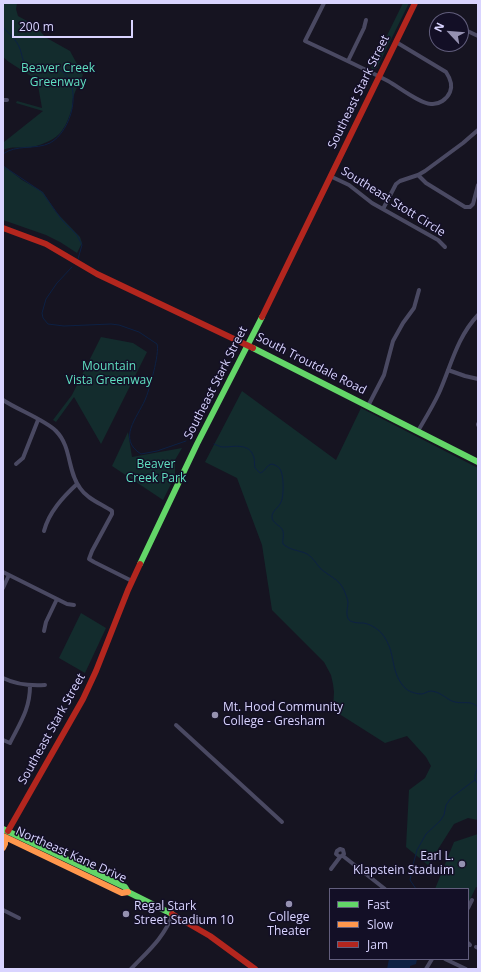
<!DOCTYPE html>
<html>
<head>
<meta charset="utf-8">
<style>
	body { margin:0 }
	#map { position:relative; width:481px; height:972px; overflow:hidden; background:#161421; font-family:"Open Sans",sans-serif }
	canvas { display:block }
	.frame { position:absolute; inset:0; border:4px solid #d9d4ff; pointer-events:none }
	.legend { position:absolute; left:329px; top:888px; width:140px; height:72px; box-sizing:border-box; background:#130f26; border:1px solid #625e7d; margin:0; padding:5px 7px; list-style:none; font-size:12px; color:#d9d4ff }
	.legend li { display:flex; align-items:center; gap:8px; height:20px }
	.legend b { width:20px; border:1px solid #625e7d }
	.north { position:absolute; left:429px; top:12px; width:40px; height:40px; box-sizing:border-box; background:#130f26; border:1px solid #625e7d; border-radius:50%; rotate:296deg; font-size:11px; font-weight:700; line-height:16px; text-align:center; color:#d9d4ff }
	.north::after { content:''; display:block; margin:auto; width:14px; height:18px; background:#9591b1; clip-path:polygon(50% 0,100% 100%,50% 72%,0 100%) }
	.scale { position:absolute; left:12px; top:20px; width:121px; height:18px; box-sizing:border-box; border:2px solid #d9d4ff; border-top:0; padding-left:5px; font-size:12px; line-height:14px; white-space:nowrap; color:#d9d4ff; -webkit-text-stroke:3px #130f26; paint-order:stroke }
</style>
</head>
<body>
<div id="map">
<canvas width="481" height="972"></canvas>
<div class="frame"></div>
<ul class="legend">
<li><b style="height:5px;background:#63d668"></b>Fast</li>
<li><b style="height:5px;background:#ff974d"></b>Slow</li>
<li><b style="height:5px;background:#b3261e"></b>Jam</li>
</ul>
<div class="north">N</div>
<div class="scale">200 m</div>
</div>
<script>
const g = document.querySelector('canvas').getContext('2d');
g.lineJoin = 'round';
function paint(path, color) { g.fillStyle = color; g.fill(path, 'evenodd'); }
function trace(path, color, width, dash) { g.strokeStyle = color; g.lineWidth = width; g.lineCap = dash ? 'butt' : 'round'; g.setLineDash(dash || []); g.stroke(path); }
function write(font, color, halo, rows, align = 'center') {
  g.font = font + ' "Open Sans",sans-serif'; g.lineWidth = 3; g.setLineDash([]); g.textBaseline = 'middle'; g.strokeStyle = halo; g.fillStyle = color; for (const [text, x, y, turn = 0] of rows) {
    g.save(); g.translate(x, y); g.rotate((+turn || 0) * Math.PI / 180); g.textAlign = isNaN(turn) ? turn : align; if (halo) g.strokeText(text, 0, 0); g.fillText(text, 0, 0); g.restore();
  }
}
paint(new Path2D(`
	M3,3H17L16,9L18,16L36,26L45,37L70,51L83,75C79,83 75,91 73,98C72,101 72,105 72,108C65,130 60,139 36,146C25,150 13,145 3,150L4,142L43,111L16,103L17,101L42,108L37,80L9,62L3,57Z
	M403,3H409L377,68L373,69L371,68Z
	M3,165L22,180L43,192L56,212L80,237L82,243L77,253L60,242L46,235L3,220Z
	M101,337L133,343L147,352L101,444L74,397L56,422L53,420L72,395Z
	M242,391L336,460L361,408L478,468V820L468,818L454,824L428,865L406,847L409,790L425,778L431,766L426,757L407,736L385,743L333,710L334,692L333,684L331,675L324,662L272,610L262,545L237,478L205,462Z
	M128,432L132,457L182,448L175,460V476L163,500L112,466Z
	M81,613L106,628L85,673L59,658Z
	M478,834V888L476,887L468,904V889H435L454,842Z`), '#132c2d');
paint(new Path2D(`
	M389,959H417L416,964L410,966V969H387Z`), '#0d2144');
trace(new Path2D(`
	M3,27C9,34 17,40 20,49C22,54 22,61 27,65C37,73 50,63 60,70C84,85 72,131 50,143C36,150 16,144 3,154
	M3,166L42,192L62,220L77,235L82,245L78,259
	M72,267L57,283L46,299L42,313L43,318L48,324L64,326L111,324L119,325L139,332L157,344C160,353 149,391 145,400C137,418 117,439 141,454L157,451L186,441
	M214,444C217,445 220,447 223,447C234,447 250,442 254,458C255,461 254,465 255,468L260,473C265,472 266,465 272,464C275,465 278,466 280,469C284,475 284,496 281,502C279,508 271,511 272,518C273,523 279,525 282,529C285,534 282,539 283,544C290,550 297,550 305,553C312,556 315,562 320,568C326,574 336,578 341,585C344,589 347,597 348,602C348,607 345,615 349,620C353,623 359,623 364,623C373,625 381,631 385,638C396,655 390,672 405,688C409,692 417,694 422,694C426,693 428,691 431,691C442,692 448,701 455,702C464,704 471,700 478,707
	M478,767C476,773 472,779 478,784
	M416,889L410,880L413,865L417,850L426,834L440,821L444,815L446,805L451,798L472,782L475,780`), '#0d2144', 1);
trace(new Path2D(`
	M324,3L305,41C333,54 361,67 388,81C399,87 419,103 431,104C439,105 447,99 450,92C453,85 450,78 446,72L396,42
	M461,28L478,36
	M348,61L364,28L366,20
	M3,100H7
	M418,175L426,183L465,207H470L473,204L478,185
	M330,176L349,185L372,203L438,240L445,247
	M383,209L396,184L400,181L418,175L425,171L463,143L478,130
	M448,370L465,376L478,379
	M3,400C18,410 45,420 56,431C72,447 67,471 80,488C87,499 102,504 112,511V514L92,551L89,559L94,562L132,581
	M368,406L384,375L393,341L403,323L414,308L419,290
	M478,425V424
	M418,431C425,419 433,406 439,393C451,366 457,337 478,315
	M16,464L23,458L38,420
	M44,531C49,512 63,497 77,484
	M3,572L67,604L74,605
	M3,588L9,575
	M44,631L46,622L57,599
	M3,678C17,685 30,686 45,685
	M176,725L282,822
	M3,740L10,743C20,723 30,709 30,686
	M343,856L385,889
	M331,869L340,857L344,854L343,850L340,849L337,851L336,854L340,857
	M468,908L472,900
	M3,910L19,918
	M468,943L470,945
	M476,947L478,948
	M445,959L466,969
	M131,969C149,950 163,939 173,914
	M426,969L432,959`), '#4a4962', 4);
trace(new Path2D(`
	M253,348L478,462
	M140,564L197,444L262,317
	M3,829L125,887L128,892L172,914`), '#63d668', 6);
trace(new Path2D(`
	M3,836L122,893L128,892
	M3,848L5,844V837`), '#ff974d', 6);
trace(new Path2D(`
	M3,228L46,244L97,274L253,348
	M262,317L415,3
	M8,831L83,699L96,671L128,590L140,564
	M172,914L210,936L255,969`), '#b3261e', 6);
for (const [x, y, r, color] of [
	[215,715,4,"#9591b1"],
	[462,864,4,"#9591b1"],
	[289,904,4,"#9591b1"],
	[126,914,4,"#9591b1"]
]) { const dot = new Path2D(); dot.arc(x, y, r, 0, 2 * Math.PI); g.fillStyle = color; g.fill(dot); trace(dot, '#130f26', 1.5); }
write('12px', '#5fe0c0', '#130f26', [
	["Beaver Creek",58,69],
	["Greenway",58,83],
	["Mountain",109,367],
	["Vista Greenway",109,381],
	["Beaver",156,465],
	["Creek Park",156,479]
]);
write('12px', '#d9d4ff', '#130f26', [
	["Southeast Stark Street",359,92,-64],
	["Southeast Stott Circle",393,202,32],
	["South Troutdale Road",311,364,27],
	["Southeast Stark Street",216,383,-63],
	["Southeast Stark Street",52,729,-61],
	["Northeast Kane Drive",71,855,24]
]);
write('12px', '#d9d4ff', '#130f26', [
	["Mt. Hood Community",223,708],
	["College - Gresham",223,722],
	["Earl L.",454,857,"right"],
	["Klapstein Staduim",454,871,"right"],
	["Regal Stark",134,907],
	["Street Stadium 10",134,921],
	["College",289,918,"center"],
	["Theater",289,932,"center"]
], 'left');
</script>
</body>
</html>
